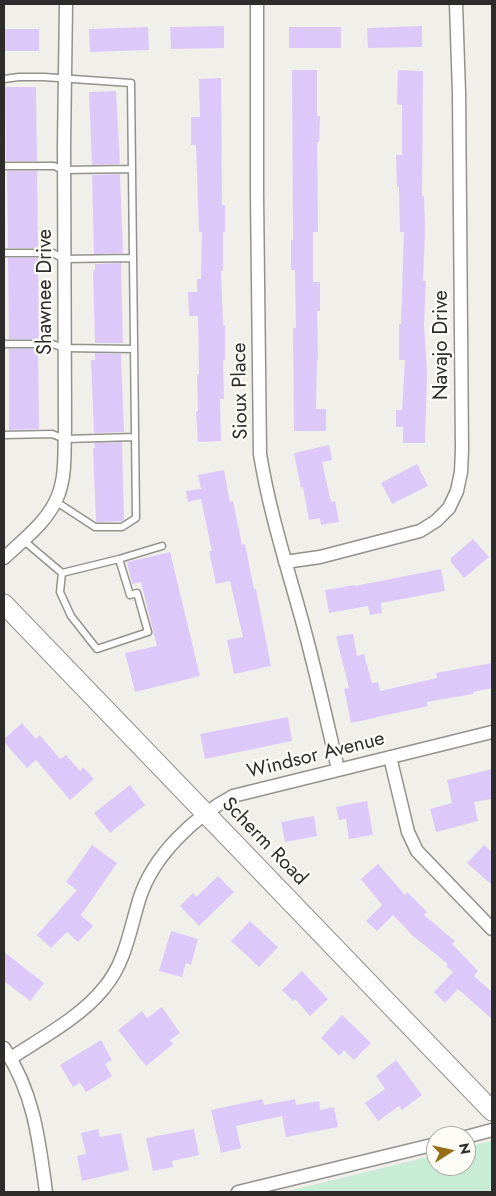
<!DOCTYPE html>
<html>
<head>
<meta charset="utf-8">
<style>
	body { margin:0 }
	#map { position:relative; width:496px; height:1196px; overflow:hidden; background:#f1efe9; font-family:Jost,sans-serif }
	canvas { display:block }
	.frame { position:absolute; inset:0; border:5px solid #2d2c2a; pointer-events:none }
	.north { position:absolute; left:426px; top:1126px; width:50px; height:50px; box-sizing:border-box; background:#fefcf6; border:1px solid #aaa9a4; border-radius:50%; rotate:80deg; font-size:14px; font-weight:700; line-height:20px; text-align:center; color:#2d2c2a }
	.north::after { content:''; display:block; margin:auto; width:18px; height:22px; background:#956e18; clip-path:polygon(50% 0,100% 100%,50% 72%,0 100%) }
</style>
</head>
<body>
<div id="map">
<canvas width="496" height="1196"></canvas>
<div class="frame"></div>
<div class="north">N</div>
</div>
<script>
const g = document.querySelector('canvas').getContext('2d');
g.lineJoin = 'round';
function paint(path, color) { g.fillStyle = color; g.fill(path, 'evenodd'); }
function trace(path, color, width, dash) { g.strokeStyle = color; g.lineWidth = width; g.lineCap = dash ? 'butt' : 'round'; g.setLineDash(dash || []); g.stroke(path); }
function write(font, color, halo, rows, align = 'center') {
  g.font = font + ' Jost,sans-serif'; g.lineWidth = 4.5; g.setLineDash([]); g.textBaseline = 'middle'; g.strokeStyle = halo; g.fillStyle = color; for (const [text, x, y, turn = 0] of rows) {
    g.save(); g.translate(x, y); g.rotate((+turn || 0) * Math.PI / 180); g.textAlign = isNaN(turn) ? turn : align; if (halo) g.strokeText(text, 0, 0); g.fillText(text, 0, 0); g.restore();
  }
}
paint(new Path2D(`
	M492,1141V1192H284L436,1155V1166H466V1147Z`), '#c8ecd5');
paint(new Path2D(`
	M224,26V48L171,49L170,27Z
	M422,26V47L368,48L367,28Z
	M148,27L149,50L90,52L89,29Z
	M289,27H341V48H289Z
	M4,29H39V51H4Z
	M292,70H317V116H320L319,142H317L318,232H313V282H320V311H317L318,360H317L316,409H326V431H294L293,328H296L295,270H291V240H293Z
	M398,70L423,71L422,196H424L425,232L423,281H426L424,325L427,372L425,443H403V427H396V410H402L405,360H399V324H401L404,232H400L399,187H397L396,155H402V105L397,104Z
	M221,78L222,205H225V232H223V271H221L223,325H225V360H223L224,399H220L221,441L198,442L196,412L198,411L197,374H199L198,316H189L188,292H197V279H201L202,232H199L196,145H191V117H200L199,79Z
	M5,87H36L37,161H6Z
	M116,91L120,164L92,165L89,92Z
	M7,171H37L38,248H8Z
	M120,174L123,253L94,254L92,175Z
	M8,258H38L39,339H9Z
	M121,263L123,343H95L93,270H95V264Z
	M9,349H38L39,429L9,430Z
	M95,353L121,354L124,432L94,433L91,360H95Z
	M122,442L124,520L122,521L96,522L93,448H95L94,443Z
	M329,445L332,460L322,462L331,502L335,501L339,522L321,525L320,518L309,520L303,487L301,488L294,453Z
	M417,464L428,486L392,504L381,483Z
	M224,470L230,502L233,501L242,545L245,544L254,589H256L271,666L234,674L227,640L243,637L230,581L216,584L209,551H212L201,499L188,502L186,491L201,489L198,475Z
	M473,539L489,557L464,578L451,562V558Z
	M170,552L200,676L135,692L125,653L157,646L141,582L132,584L127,562Z
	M441,569L445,591L381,603L382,613L370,615L368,606L329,613L325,590L355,585V586Z
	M353,634L357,656L364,654L372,683L378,682L380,691L437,678L436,673L492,663V688L473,692V694L427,702L428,706L351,723L344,689L349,688L336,636Z
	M288,717L292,741L205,759L200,734Z
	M22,723L36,739L40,735L60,759L66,755L80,771L83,767L94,779L70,800L36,760L27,768L4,742V739Z
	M492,769V799L474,802L478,821L436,832L430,809L452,803L447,780Z
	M130,785L145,805L110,833L94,813Z
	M367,801L373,835L349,839L346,819L339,820L336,807Z
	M314,816L317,836L285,842L281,822Z
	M92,845L117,863L81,915L93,926L78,942L67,932L51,948L37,935L77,890L66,882Z
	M484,845L492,852V885L467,863Z
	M378,864L405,895L407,892L427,912L424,915L455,941L452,944L478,971L474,976L492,992V1019L458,989L445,1003L434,992L453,972L446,966L448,964L413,936L393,915L377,931L366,921L382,905L361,879Z
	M218,876L234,892L199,926L180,906L193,893L196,897Z
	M250,921L278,947L259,967L231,941Z
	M171,931L198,939L191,965L186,963L182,977L159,971Z
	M4,952L44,983L30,1001L4,981Z
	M302,971L328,999L310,1016L295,999L293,1001L282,990Z
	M162,1007L180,1033L170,1040L173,1044L146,1066L118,1030L142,1011L147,1018Z
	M342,1015L371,1043L354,1060L344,1050L339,1056L321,1038Z
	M101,1040L112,1060L105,1064L112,1076L86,1092L80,1083L73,1087L60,1065Z
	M396,1060L422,1095L402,1110L399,1106L378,1121L365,1103L385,1089L376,1076Z
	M262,1099L264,1105L295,1099L296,1105L319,1101L320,1110L334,1107L338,1127L286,1137L282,1116L236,1126L241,1148L221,1153L211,1110Z
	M98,1129L100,1137L121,1133L129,1170L82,1181L77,1156L86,1154L81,1133Z
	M194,1129L199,1155L172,1161L173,1167L153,1171L146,1138Z`), '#ddc9f9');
const lane = new Path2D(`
	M4,79L19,77H44L131,83L136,518L122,527H95L55,501
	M4,166H54L64,170L132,169
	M4,253H53L64,259L133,258
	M4,344H52L65,348L134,349
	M4,435L52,434L65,439L135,437
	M23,540L62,573L119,559L130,595L137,593L148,632L97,649L71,616L60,592L62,573
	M119,559L162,546`);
const street = new Path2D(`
	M257,4V195L260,454C269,510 286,563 301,617C315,667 326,718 338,769
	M4,558C24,539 50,520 59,493C66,473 64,451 65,430L64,145L66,4
	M285,562L320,557L420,531L436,521L449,508L457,491L461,472L462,450L459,93L456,4
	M390,757L408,832L417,851L492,929
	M4,1048C34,1093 39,1140 46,1192
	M11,1058C41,1038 81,1017 104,988C126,962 130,928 140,897C154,855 194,817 233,796L492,732
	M466,1137L492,1130
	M238,1192L436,1144`);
const secondary = new Path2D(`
	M4,604L492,1111`);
trace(lane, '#94928d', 9);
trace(street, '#94928d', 15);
trace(secondary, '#94928d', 21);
trace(lane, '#fff', 6);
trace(street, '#fff', 12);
trace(secondary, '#fff', 19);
write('20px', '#2d2c2a', '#fefcf6', [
	["Shawnee Drive",46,292,-90],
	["Navajo Drive",442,345,-90],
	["Sioux Place",241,391,-91],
	["Windsor Avenue",316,756,-14],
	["Scherm Road",264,842,46]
]);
</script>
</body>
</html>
